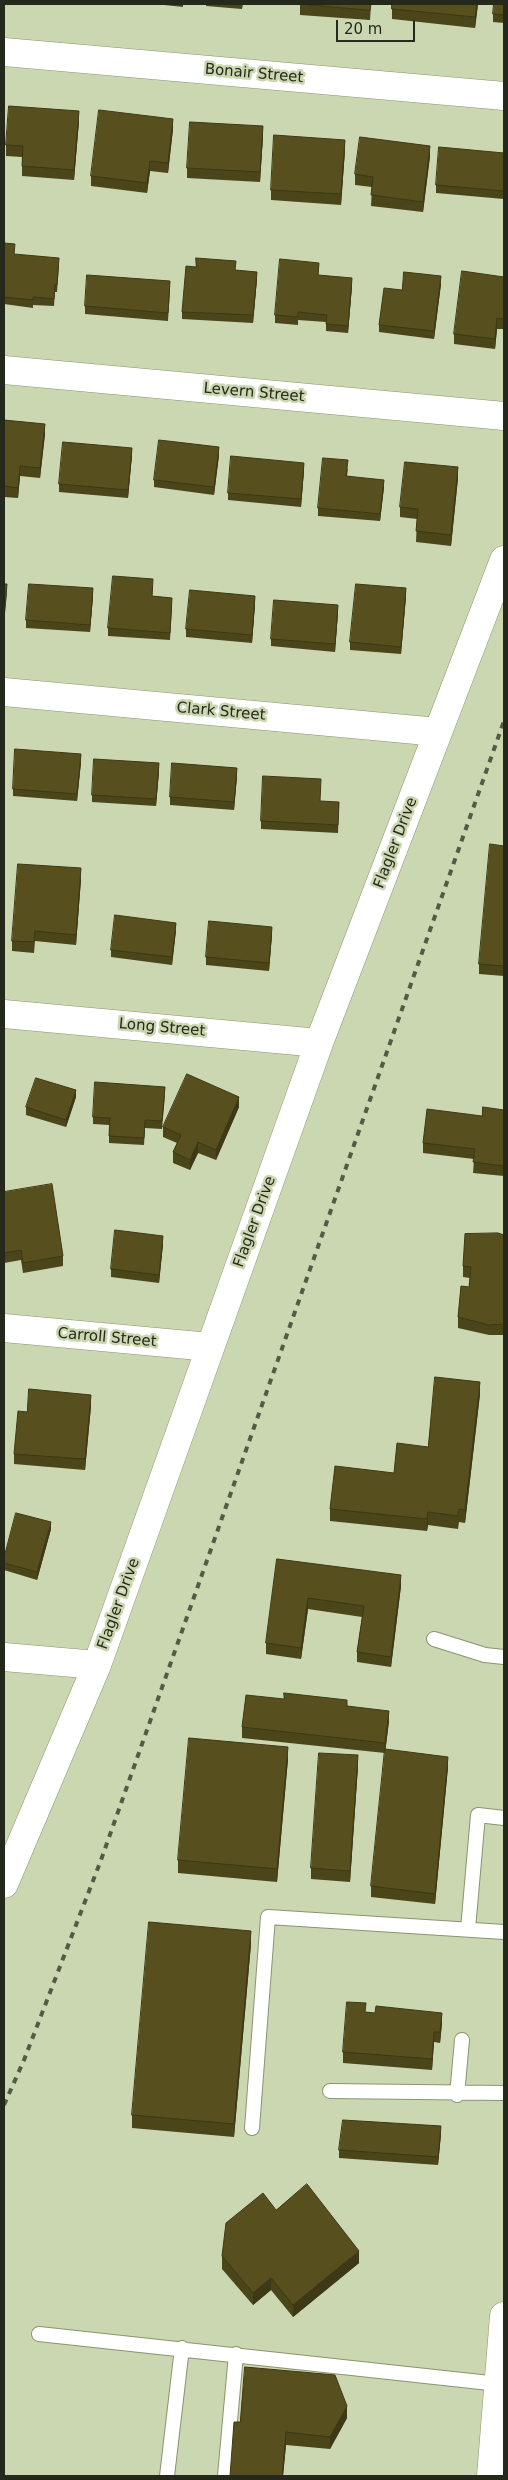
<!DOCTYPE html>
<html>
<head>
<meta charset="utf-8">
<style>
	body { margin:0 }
	#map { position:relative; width:508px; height:2480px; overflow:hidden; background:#cbd7b1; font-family:"DejaVu Sans",sans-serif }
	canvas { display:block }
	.frame { position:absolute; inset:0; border:5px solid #25291b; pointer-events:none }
	.scale { position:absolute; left:336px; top:20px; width:79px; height:22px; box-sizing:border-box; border:2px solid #25291b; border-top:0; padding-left:6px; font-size:15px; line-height:18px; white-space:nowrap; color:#25291b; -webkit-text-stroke:4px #cbd7b1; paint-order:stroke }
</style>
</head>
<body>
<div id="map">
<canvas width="508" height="2480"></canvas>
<div class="frame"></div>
<div class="scale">20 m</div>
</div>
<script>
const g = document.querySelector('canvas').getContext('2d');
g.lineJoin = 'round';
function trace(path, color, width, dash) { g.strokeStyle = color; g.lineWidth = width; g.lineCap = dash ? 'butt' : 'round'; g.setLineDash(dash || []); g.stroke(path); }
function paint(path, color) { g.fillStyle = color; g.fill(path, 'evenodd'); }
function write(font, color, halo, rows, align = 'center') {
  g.font = font + ' "DejaVu Sans",sans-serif'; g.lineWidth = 5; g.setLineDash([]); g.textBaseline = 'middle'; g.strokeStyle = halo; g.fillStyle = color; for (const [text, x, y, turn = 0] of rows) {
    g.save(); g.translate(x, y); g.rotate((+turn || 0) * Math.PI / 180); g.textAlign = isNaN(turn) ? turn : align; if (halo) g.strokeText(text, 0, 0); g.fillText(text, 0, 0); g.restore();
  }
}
const service = new Path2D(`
	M434,1639L485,1655L504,1657
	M468,1929L478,1815L504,1818
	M330,2091L504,2093
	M457,2095L462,2040
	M252,2128L268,1917L504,1932
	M39,2334L499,2384
	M167,2476L182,2348
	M225,2476L236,2354`);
const minor = new Path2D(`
	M4,52L504,96
	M4,370L504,416
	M4,692L438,732
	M4,1014L319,1043
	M4,1328L210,1347
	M4,1657L97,1665
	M4,1884L97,1665L319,1043L504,560`);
const tertiary = new Path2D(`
	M491,2476L504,2316`);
trace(service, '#8a9471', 16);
trace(minor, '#8a9471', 29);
trace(tertiary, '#8a9471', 29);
trace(service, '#fff', 14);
trace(minor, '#fff', 28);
trace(tertiary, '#fff', 28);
trace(new Path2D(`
	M4,2105L24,2060L101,1860L504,721`), '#545a45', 4, [6, 6]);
paint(new Path2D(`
	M155,4H183V7Z
	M206,4H243L242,9L206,6Z
	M300,4H371L370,20L300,15Z
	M478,4L475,28L392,19V9Z
	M504,4V23L493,22V14Z
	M79,121L74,180L22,176V157L6,156V145Z
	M173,129L168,173L150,171L147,193L91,186V176Z
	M263,136L260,182L187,178V168Z
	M345,150L341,205L271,200V190Z
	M504,153V199L436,193V185Z
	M430,156L423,212L371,206L372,187L355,185V174Z
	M4,243L14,254L59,265L57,292H55L54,306L33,305V308L4,304Z
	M236,270L257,279L253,323L182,319V312Z
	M319,270L318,275L352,286L348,333L326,331V322L298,320V325L275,323V315Z
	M504,277V329H497L495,349L454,344V334Z
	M441,284L434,339L379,332V325L402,290Z
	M170,289L168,321L85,314V306Z
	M4,420L45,434L40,478L20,476L18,498L4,497Z
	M132,455L128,498L59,492V484Z
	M219,455L214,495L154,487V480Z
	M348,468L347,476L384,487L380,521L318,516V508Z
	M304,470L301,507L228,500V493Z
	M458,478L451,546L416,542L417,519L400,517V507Z
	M153,586L152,596L172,606L170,640L108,636V628Z
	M93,596L90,632L26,628V620Z
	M406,596L401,654L350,650V642Z
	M255,604L252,643L186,637V629Z
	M338,612L335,652L271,646V639Z
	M81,762L77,801L13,796V789Z
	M159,771L156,806L92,802V795Z
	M237,776L234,810L170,805V797Z
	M339,802L338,833L261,829V821Z
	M504,846V976L479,974V964Z
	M81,879L76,945L35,941L34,953L12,951V941Z
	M176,930L172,965L111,957V950Z
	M272,934L269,971L206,965V957Z
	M165,1095L162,1129L145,1128L144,1145L109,1143V1125L93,1124V1117Z
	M76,1097L66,1127L26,1115V1107Z
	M239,1107L216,1160L198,1153L190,1170L173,1163V1152L177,1143L163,1137V1127Z
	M504,1110V1176L473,1173L474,1159L423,1153V1143L482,1116Z
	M4,1192L63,1256V1266L23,1273L21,1260L4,1263Z
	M504,1235V1335H489L458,1328V1317L469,1287L470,1278L463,1277V1266Z
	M163,1244L159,1283L111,1277V1269Z
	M480,1394L465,1523L459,1522L458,1529L428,1525L427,1531L330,1521V1509L394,1473L428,1447Z
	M91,1406L85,1470L14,1464V1454L27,1412Z
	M51,1529L37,1580L4,1570V1558Z
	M277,1559L401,1586L391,1667L357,1662V1652L362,1617L308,1609L301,1659L266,1654V1643Z
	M284,1699L347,1706L389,1721L385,1753L242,1738V1727Z
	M288,1759L277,1882L178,1873V1860Z
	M358,1766L350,1882L311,1879V1868Z
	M448,1767L435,1904L371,1897V1886Z
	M251,1944L234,2137L132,2128V2115Z
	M366,2012L442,2023L440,2043L434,2042L432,2070L343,2063V2052Z
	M441,2134L438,2165L339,2158V2150Z
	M276,2210L359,2263L293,2317L271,2290L253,2305L222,2269V2256Z
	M347,2418L330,2449L286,2445L283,2476H230L240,2422Z`), '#4b451a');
paint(new Path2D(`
	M477,4H478L475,28V17Z
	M79,111V121L74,180V170Z
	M173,119V129L168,173V163Z
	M263,126V136L260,182V172Z
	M345,140V150L341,205V194Z
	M430,146V156L423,212V202Z
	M150,161V171L147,193V183Z
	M257,272V279L253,323V315Z
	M441,276V284L434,339V331Z
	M352,278V286L348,333V326Z
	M497,318V329L495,349V339Z
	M45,424V434L40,478V468Z
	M219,447V455L214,495V487Z
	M132,448V455L128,498V490Z
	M304,463V470L301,507V499Z
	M20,466V476L18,498V488Z
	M458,467V478L451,546V535Z
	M384,480V487L380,521V514Z
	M7,584V592L4,624V616Z
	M93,588V596L90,632V625Z
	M406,588V596L401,654V647Z
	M255,596V604L252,643V635Z
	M338,605V612L335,652V644Z
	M81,754V762L77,801V794Z
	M159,763V771L156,806V799Z
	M237,768V776L234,810V802Z
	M81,868V879L76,945V935Z
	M176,923V930L172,965V957Z
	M272,927V934L269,971V963Z
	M76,1090V1097L66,1127V1120Z
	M239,1097V1107L216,1160V1150Z
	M198,1142V1153L190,1170V1160Z
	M163,1236V1244L159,1283V1275Z
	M480,1382V1394L465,1523V1510Z
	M91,1395V1406L85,1470V1459Z
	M428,1512V1525L427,1531V1519Z
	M51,1522V1529L37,1580V1572Z
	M401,1575V1586L391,1667V1657Z
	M308,1598V1609L301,1659V1648Z
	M389,1711V1721L385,1753V1743Z
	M288,1747V1759L277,1882V1869Z
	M358,1755V1766L350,1882V1871Z
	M448,1757V1767L435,1904V1894Z
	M251,1931V1944L234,2137V2124Z
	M442,2013V2023L440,2043V2032Z
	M434,2032V2042L432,2070V2059Z
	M441,2126V2134L438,2165V2157Z
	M359,2251V2263L293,2317V2305Z
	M271,2278V2290L253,2305V2293Z
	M347,2406V2418L330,2449V2437Z
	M286,2432V2445L283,2476H282Z`), '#3d3815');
const building = new Path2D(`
	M300,4H371L370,10Z
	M392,4H477L475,17L392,9Z
	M494,4H504V15L493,14Z
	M9,106L79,111L74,170L22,166L23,146L6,145Z
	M99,110L173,119L168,163L150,161L147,183L91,176Z
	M190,122L263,126L260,172L187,168Z
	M274,135L345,140L341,194L271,190Z
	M360,137L430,146L423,202L371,195L373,177L355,174Z
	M439,147L504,153V191L436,185Z
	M4,243L15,244L14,254L59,258L57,285L55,284L54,299L33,297V300L4,297Z
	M196,258L236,261L235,270L257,272L253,315L182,312L186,266L196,267Z
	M280,259L319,263L318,275L352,278L348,326L326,324L327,315L298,312V317L275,315Z
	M462,271L504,277V319L497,318L495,339L454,334Z
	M404,272L441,276L434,331L379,325L384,288L402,290Z
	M87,275L170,281L168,313L85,306Z
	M4,420L45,424L40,468L20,466L18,488L4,486Z
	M159,440L219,447L214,487L154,480Z
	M63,442L132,448L128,490L59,484Z
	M231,456L304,463L301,499L228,493Z
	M323,458L348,460L346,476L384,480L380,514L318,508Z
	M405,462L458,467L451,535L416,531L418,509L400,507Z
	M113,576L153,579L152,596L172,598L170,633L108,628Z
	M4,584H7L4,616Z
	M29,584L93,588L90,625L26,620Z
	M356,584L406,588L401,647L350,642Z
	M190,590L255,596L252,635L186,629Z
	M274,600L338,605L335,644L271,639Z
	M15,749L81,754L77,794L13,789Z
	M94,759L159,763L156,799L92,795Z
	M172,763L237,768L234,802L170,797Z
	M263,776L321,779L320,801L339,802L338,825L261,821Z
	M490,844L504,846V966L479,964Z
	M18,864L81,868L76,935L35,931L34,942L12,941Z
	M115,915L176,923L172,957L111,950Z
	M209,921L272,927L269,963L206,957Z
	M187,1074L239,1097L216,1150L198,1142L190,1160L173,1152L181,1135L163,1127Z
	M36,1078L76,1090L66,1120L26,1107Z
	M95,1082L165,1087L162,1121L145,1120L144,1138L109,1136L110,1118L93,1117Z
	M483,1107L504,1110V1166L473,1162L475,1149L423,1143L427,1109L482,1116Z
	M52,1184L63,1256L23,1263L21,1250L4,1253V1192Z
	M115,1230L163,1236L159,1275L111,1269Z
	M498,1233L504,1235V1324L489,1325L458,1317L461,1286L469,1287L471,1267L463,1266L465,1234Z
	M435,1377L480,1382L465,1510L459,1509L458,1516L428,1512L427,1519L330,1509L335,1466L394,1473L397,1443L428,1447Z
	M29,1389L91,1395L85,1459L14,1454L18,1411L27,1412Z
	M16,1513L51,1522L37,1572L4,1563V1558Z
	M277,1559L401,1575L391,1657L357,1652L364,1606L308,1598L301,1648L266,1643Z
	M284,1693L347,1700V1706L389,1711L385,1743L242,1727L246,1695L284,1699Z
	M189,1738L288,1747L277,1869L178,1860Z
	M385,1749L448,1757L435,1894L371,1886Z
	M319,1753L358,1755L350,1871L311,1868Z
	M149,1922L251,1931L234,2124L132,2115Z
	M347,2002L366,2003L365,2012L375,2013L376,2006L442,2013L440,2032H434L432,2059L343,2052Z
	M343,2120L441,2126L438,2157L339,2150Z
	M307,2184L359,2251L293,2305L271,2278L253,2293L222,2256L226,2223L263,2193L276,2210Z
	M245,2367L335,2375L347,2406L330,2437L286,2432L282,2476H230L234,2422H240Z`);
paint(building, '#57501e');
trace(building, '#3d3815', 1);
write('15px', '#25291b', '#cbd7b1', [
	["Bonair Street",254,74,5],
	["Levern Street",254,393,5],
	["Clark Street",221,712,5],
	["Flagler Drive",396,843,-69],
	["Long Street",162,1028,5],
	["Flagler Drive",255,1222,-70],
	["Carroll Street",107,1338,5],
	["Flagler Drive",119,1604,-70]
]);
</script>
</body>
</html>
